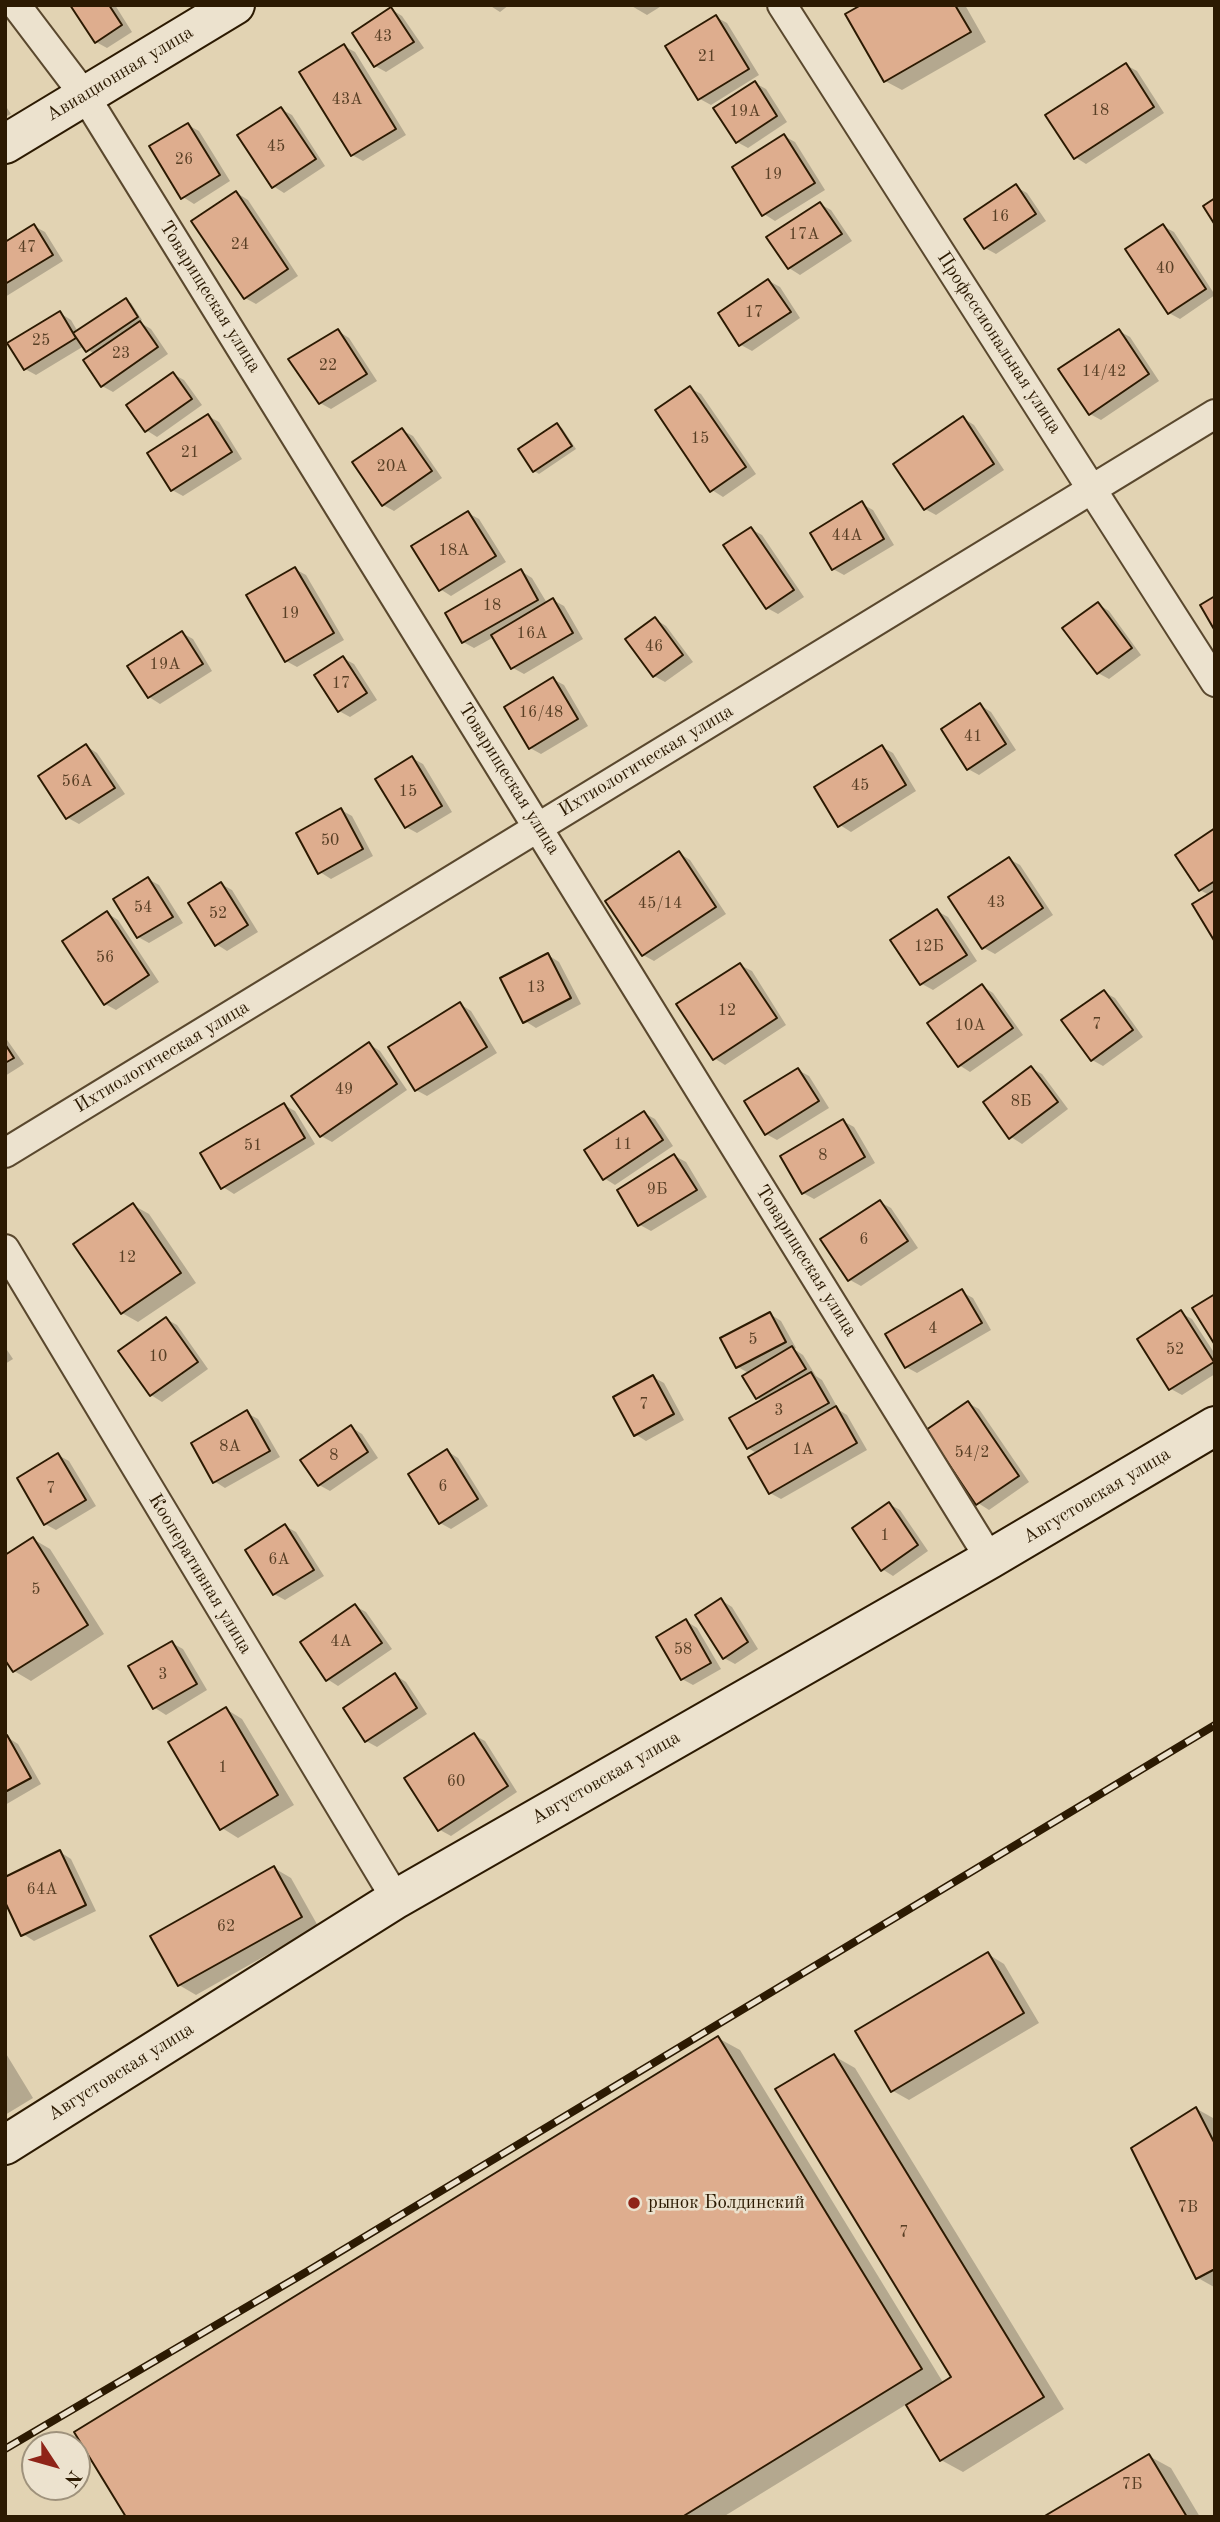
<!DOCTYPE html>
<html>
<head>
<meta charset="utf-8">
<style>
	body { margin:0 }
	#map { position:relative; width:1220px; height:2522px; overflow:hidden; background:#e2d3b3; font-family:"Old Standard TT",serif }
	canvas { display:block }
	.frame { position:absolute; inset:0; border:7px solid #2c1a02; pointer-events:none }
	.north { position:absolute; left:21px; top:2431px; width:70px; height:70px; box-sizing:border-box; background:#ece2ce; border:2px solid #9f927c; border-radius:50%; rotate:126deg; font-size:19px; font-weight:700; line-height:28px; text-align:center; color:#2c1a02 }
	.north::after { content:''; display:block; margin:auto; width:24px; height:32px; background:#8f2418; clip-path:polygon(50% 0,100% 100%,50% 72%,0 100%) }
</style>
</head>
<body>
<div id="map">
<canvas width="1220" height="2522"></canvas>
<div class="frame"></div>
<div class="north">N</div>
</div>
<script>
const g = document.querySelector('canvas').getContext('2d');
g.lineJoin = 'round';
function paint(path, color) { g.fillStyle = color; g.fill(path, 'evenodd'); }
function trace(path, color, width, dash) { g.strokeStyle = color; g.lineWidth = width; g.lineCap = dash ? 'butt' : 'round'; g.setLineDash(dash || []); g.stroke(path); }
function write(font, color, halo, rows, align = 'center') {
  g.font = font + ' "Old Standard TT",serif'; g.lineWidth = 5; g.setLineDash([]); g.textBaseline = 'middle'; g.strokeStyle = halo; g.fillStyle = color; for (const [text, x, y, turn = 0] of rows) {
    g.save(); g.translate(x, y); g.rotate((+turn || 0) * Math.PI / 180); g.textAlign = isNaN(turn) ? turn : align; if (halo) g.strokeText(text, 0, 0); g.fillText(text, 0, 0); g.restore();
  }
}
paint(new Path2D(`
	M72,5H115L132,32L107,48L96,42Z
	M489,5H509L500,12Z
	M630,5H663L647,15Z
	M864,5H965L986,42L902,90L885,81Z
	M391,9L402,16L424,48L386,72L375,66Z
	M716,17L727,23L759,75L711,105L700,99Z
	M344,46L355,52L406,135L363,161L352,155Z
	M1126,65L1137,71L1164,113L1086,164L1075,157Z
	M755,83L766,89L787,122L748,148L737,142Z
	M5,105L11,114L5,117Z
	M281,109L292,115L325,166L284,193L273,186Z
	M188,125L199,131L230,181L194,204L183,197Z
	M784,136L795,142L825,190L775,221L764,214Z
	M1016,187L1027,193L1046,221L996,254L985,248Z
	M237,193L248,200L298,276L256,304L245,298Z
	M820,204L831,210L852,241L800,275L789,268Z
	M34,226L45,232L63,261L5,297V244Z
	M1163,226L1174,232L1215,295L1180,319L1169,313Z
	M769,281L780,287L800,318L752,351L741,345Z
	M126,300L131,303L142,320L139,322L151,329L168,354L113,392L102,386L94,354L84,346L36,375L25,369L60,313L71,320L78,332Z
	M338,331L349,338L377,381L331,409L320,403Z
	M1119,331L1130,337L1159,381L1101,420L1090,414Z
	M173,374L184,380L202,405L157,437L146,430Z
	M690,388L701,394L756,474L723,497L712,490Z
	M208,416L219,422L242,459L183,496L172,490Z
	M963,418L974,425L1004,470L936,515L925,509Z
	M557,425L562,428L576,449L539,474L534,471Z
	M402,430L413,436L442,478L394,511L383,505Z
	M862,504L873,510L894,545L844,575L833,569Z
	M468,513L479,519L506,562L451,596L440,589Z
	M751,529L762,535L804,597L778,614L767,608Z
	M295,569L306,575L344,640L297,667L286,661Z
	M521,571L532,578L547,603L553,600L564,606L583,639L524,674L513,668L494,637L474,648L463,642Z
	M1098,604L1109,611L1141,655L1109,679L1098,673Z
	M655,619L666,626L693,662L665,682L654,676L627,639Z
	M182,633L193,639L212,671L160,704L149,697L130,666Z
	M343,658L354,664L377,700L350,717L339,711Z
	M553,679L564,685L588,726L541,754L530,748Z
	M980,705L991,712L1016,750L979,775L968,769Z
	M86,746L97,753L125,794L79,824L68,818L41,777Z
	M882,747L893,753L916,791L851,832L840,825Z
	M412,758L423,764L452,812L417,833L406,827Z
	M341,810L352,816L373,856L331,879L320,872Z
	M1215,830V939L1209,895L1200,890Z
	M679,853L690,860L726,914L654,961L643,955Z
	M1009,859L1020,865L1053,915L995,954L984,948Z
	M148,879L159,885L183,923L149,943L138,937Z
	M221,884L232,890L258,932L227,951L216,944Z
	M937,911L948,917L977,961L933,990L922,984L893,940Z
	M107,913L118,920L159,982L116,1010L105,1004Z
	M548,955L559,962L581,1004L536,1028L525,1021Z
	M740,965L752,971L786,1025L725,1065L714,1058Z
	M982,986L993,993L1023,1035L970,1072L959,1065Z
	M1104,992L1115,998L1143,1037L1103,1066L1092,1060Z
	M460,1004L471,1011L497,1053L427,1096L416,1090Z
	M5,1037L24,1064L5,1076Z
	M369,1044L380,1051L407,1090L332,1142L321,1136Z
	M1031,1068L1042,1074L1068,1109L1022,1144L1011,1137Z
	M798,1070L809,1076L829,1108L777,1140L766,1134Z
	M284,1105L295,1111L315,1144L234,1194L223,1187Z
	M644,1113L655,1119L673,1146L615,1185L604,1178Z
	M843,1121L854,1127L875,1163L814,1199L803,1193Z
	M675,1156L686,1162L707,1197L651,1231L640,1225Z
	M880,1202L891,1208L918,1248L861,1286L850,1280L823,1240Z
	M133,1205L149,1214L196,1283L138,1322L122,1313Z
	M962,1292L973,1298L991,1330L917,1373L906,1367Z
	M1181,1313L1192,1319L1215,1354V1374L1182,1395L1171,1389L1139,1339Z
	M770,1314L781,1321L796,1348L794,1349L803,1355L816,1376L822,1380L839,1410L847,1415L867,1450L781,1499L770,1493L758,1454L748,1448L763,1401L757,1398L750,1374L738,1367Z
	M166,1319L177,1325L208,1369L162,1402L151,1395L120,1351Z
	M5,1347L13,1359L5,1364Z
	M653,1377L664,1383L684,1420L646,1441L635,1434Z
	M968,1403L979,1409L1029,1482L989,1510L978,1503Z
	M247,1413L258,1419L280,1457L225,1488L214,1481Z
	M351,1427L362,1434L378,1458L330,1491L319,1485Z
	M447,1451L458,1458L488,1506L451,1529L440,1523Z
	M58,1455L69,1461L96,1506L56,1530L45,1524Z
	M889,1504L900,1510L928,1551L893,1576L882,1569Z
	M285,1526L296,1532L324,1576L285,1600L274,1594Z
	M33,1539L50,1549L104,1634L31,1681L14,1671Z
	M721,1600L732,1607L758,1649L735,1664L724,1658Z
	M355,1606L366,1612L392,1649L338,1686L327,1679Z
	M686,1621L697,1628L721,1669L693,1685L682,1679Z
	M172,1643L183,1649L207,1690L166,1715L155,1708L131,1667Z
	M395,1675L406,1682L427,1714L377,1747L366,1741Z
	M226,1709L242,1719L294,1805L238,1838L222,1828Z
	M474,1735L485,1741L517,1792L451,1836L440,1830Z
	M7,1737L18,1744L41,1784L5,1805Z
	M60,1852L71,1859L96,1911L34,1941L23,1934Z
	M274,1868L291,1878L318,1926L196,1995L179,1985Z
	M988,1954L1004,1964L1039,2023L909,2100L893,2091Z
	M718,2038L740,2050L944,2384L954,2378L834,2056L855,2068L1064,2409L963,2472L941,2460L907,2404L723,2517H128Z
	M5,2052L33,2098L5,2115Z
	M1197,2109L1213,2118L1215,2122L1214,2287L1198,2278Z
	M1149,2456L1171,2468L1200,2517H1047Z`), '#0003');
const building = new Path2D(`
	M70,5H109L122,25L95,43Z
	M861,5H955L971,32L884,82L845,14Z
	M391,7L414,42L374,67L352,33Z
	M716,15L749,69L698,100L665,46Z
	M344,44L396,129L351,156L299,72Z
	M1126,63L1154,107L1074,159L1045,115Z
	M755,81L777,116L736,143L713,108Z
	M281,107L316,159L272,188L237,135Z
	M188,123L220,175L181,199L149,146Z
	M784,134L815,183L762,216L732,167Z
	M1016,184L1036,214L984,249L964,219Z
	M236,191L288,269L244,299L191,221Z
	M1215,198V225L1203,206Z
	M820,202L842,234L788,269L766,237Z
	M34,224L53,255L5,284V242Z
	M1163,224L1206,289L1168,314L1125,249Z
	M768,279L791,312L739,346L718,313Z
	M126,298L138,317L86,352L73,333Z
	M60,311L76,338L24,370L7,343Z
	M140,321L158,347L101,387L83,360Z
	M338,329L367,374L319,404L288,359Z
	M1119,329L1149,374L1089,415L1058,369Z
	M173,372L192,399L145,432L126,405Z
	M690,386L746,467L710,492L655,410Z
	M208,414L232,452L171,491L147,453Z
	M963,416L994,464L924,510L893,464Z
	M557,423L572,446L533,472L518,449Z
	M402,428L432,471L382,506L352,462Z
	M862,501L884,539L832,570L810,533Z
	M468,511L496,556L439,591L411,546Z
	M751,527L794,590L766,609L723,545Z
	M295,567L334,633L285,662L246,595Z
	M521,569L538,600L462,643L445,613Z
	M1215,596V631L1200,605Z
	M553,598L573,633L511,669L491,635Z
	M1098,602L1132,648L1097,674L1062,628Z
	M655,617L683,655L653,677L625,639Z
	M182,631L203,664L148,698L127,666Z
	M343,656L367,693L338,712L314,675Z
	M553,677L578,719L529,749L504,707Z
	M980,703L1006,744L967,770L941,729Z
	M86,744L115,788L66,819L38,776Z
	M882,745L906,785L838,827L814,787Z
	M412,756L442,806L405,828L375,779Z
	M341,808L363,849L318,874L296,833Z
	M1215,828V881L1199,891L1175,855Z
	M679,851L716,907L642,956L605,901Z
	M1009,857L1043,908L982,949L948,897Z
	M148,877L173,917L137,938L113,899Z
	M221,882L248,925L215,946L188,903Z
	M1215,890V942L1192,904Z
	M937,909L967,955L920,985L890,940Z
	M107,911L149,975L104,1005L62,941Z
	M548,953L571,998L523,1023L500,978Z
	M740,963L777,1018L713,1060L676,1004Z
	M982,984L1013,1028L958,1067L927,1023Z
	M1104,990L1133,1030L1091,1061L1061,1020Z
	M460,1002L487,1047L415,1091L388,1047Z
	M369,1042L397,1084L320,1137L291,1096Z
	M5,1044L14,1058L5,1063Z
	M1031,1066L1058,1102L1009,1139L983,1102Z
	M798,1068L819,1101L765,1135L744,1101Z
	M284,1103L305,1138L221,1189L200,1153Z
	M644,1111L663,1140L603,1180L584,1150Z
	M843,1119L865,1157L802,1194L780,1156Z
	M674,1154L697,1190L638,1226L617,1190Z
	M880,1200L908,1241L848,1281L820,1239Z
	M133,1203L181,1273L121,1314L73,1244Z
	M962,1289L982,1323L905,1368L885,1334Z
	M1215,1294V1345L1192,1308Z
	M1181,1310L1214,1362L1169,1390L1137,1339Z
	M770,1312L786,1342L736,1368L720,1338Z
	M166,1317L198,1362L150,1396L118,1351Z
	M792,1346L806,1369L756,1399L742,1376Z
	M811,1372L829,1403L747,1449L729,1418Z
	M653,1375L674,1414L634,1436L613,1397Z
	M968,1401L1019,1476L976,1505L926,1430Z
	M836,1406L857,1443L769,1494L748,1457Z
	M247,1410L270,1451L213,1483L191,1443Z
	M351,1425L368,1452L318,1486L300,1460Z
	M447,1449L478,1499L439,1524L408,1474Z
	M58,1453L86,1500L44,1525L17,1478Z
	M889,1502L918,1545L881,1571L852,1528Z
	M285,1524L314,1570L273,1595L245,1550Z
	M33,1537L88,1625L13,1672L5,1660V1555Z
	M721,1598L748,1642L723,1659L695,1615Z
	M355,1604L382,1643L326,1681L300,1642Z
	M686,1619L711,1663L681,1680L656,1637Z
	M172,1641L197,1684L153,1709L128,1666Z
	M395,1673L417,1708L365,1742L343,1708Z
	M226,1707L278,1795L220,1830L168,1742Z
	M474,1733L508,1786L438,1831L404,1778Z
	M7,1735L31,1778L5,1792V1736Z
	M60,1850L86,1905L21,1936L5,1902V1877Z
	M274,1866L302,1917L178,1986L150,1936Z
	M988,1952L1024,2013L891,2092L855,2031Z
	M718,2036L922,2369L682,2517H126L74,2432Z
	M834,2054L1044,2397L940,2461L906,2405L951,2377L775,2089Z
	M1196,2107L1215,2144V2269L1196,2279L1131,2148Z
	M1149,2454L1187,2517H1043Z`);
paint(building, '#dead8e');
trace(building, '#2c1a02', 2);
const street = new Path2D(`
	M16,5L85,96L990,1559
	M782,5L1215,682
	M5,1153L1215,414
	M5,1249L396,1899`);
const secondary = new Path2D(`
	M5,144L235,5
	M5,2145L396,1899L990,1559L1215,1426`);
trace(street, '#5a482e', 32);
trace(secondary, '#2c1a02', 42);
trace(street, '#ece2ce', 28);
trace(secondary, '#ece2ce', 38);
const rail = new Path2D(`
	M5,2449L308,2271L1215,1725`);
trace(rail, '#2c1a02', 8);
trace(rail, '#ece2ce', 5, [16]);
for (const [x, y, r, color] of [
	[634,2203,7,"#8f2418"]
]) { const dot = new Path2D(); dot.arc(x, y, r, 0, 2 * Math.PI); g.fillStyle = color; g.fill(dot); trace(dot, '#ece2ce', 2.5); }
write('16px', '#583f25', null, [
	["43",383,37],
	["21",707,57],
	["43А",347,100],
	["18",1100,111],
	["19А",745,112],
	["45",276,147],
	["26",184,160],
	["19",773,175],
	["16",1000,217],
	["17А",804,235],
	["24",240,245],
	["47",27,248],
	["40",1165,269],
	["17",754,313],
	["25",41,341],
	["23",121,354],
	["22",328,366],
	["14/42",1104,372],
	["15",700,439],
	["21",190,453],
	["20А",392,467],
	["44А",847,536],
	["18А",454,551],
	["18",492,606],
	["19",290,614],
	["16А",532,634],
	["46",654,647],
	["19А",165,665],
	["17",341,684],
	["16/48",541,713],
	["41",973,737],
	["56А",77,782],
	["45",860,786],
	["15",408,792],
	["50",330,841],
	["43",996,903],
	["45/14",660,904],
	["54",143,908],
	["52",218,914],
	["12Б",929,947],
	["56",105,958],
	["13",536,988],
	["12",727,1011],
	["7",1097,1025],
	["10А",970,1026],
	["49",344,1090],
	["8Б",1021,1102],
	["11",623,1145],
	["51",253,1146],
	["8",823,1156],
	["9Б",657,1190],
	["6",864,1240],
	["12",127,1258],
	["4",933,1329],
	["5",753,1340],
	["52",1175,1350],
	["10",158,1357],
	["7",644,1405],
	["3",779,1411],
	["8А",230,1447],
	["1А",803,1450],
	["54/2",972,1453],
	["8",334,1456],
	["6",443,1487],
	["7",51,1489],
	["1",885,1536],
	["6А",279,1560],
	["5",36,1590],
	["4А",341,1642],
	["58",683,1650],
	["3",163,1675],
	["1",223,1768],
	["60",456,1782],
	["64А",42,1890],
	["62",226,1927],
	["7В",1188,2208],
	["7",904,2233],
	["7Б",1132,2485]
]);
write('19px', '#2c1a02', '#ece2ce', [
	["Авиационная улица",120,74,-31],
	["Товарищеская улица",210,297,58],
	["Профессиональная улица",999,343,57],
	["Ихтиологическая улица",646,761,-31],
	["Товарищеская улица",509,779,58],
	["Ихтиологическая улица",162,1057,-31],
	["Товарищеская улица",806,1261,58],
	["Августовская улица",1097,1496,-31],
	["Кооперативная улица",200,1574,59],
	["Августовская улица",606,1778,-30],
	["Августовская улица",121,2072,-32]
]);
write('19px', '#2c1a02', '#ece2ce', [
	["рынок Болдинский",648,2203]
], 'left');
</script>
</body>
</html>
